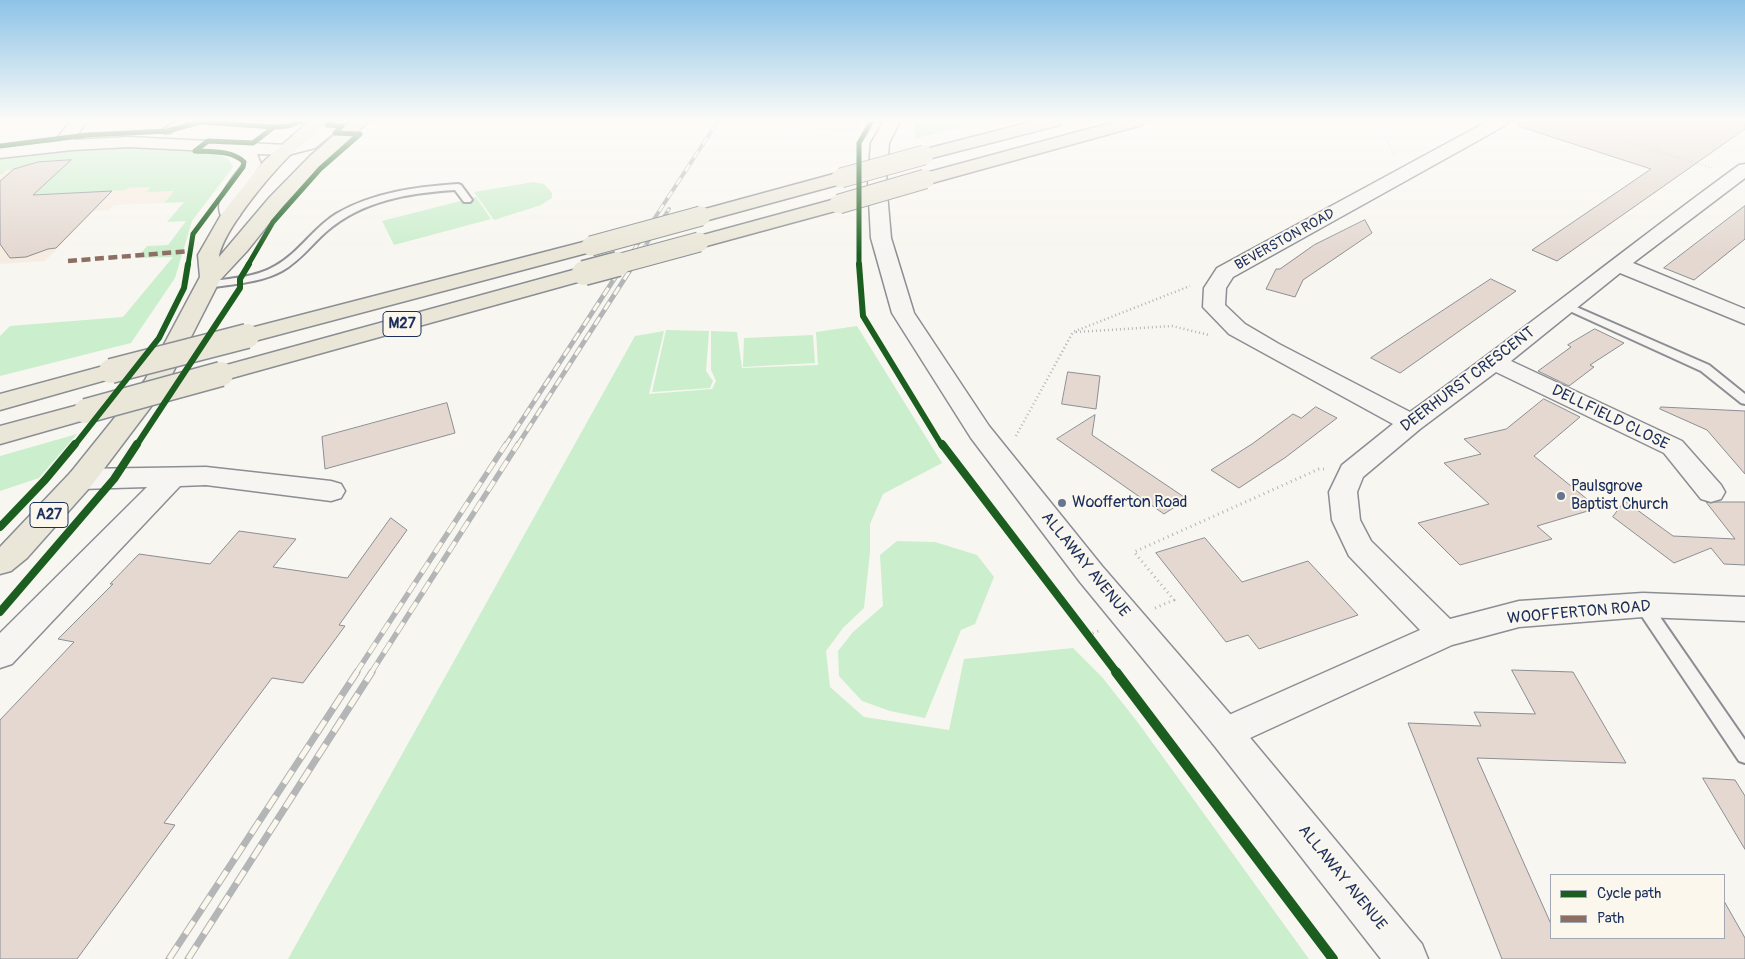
<!DOCTYPE html>
<html>
<head>
<meta charset="utf-8">
<style>
	body { margin:0 }
	#map { position:relative; width:1745px; height:959px; overflow:hidden; background:#f8f6f0; font-family:Pangolin,sans-serif }
	canvas { display:block }
	.legend { position:absolute; left:1550px; top:874px; width:175px; height:65px; box-sizing:border-box; background:#fbf7ec; border:1px solid #a1a7b3; margin:0; padding:6px 9px; list-style:none; font-size:15px; color:#1b2f5e }
	.legend li { display:flex; align-items:center; gap:10px; height:25px }
	.legend b { width:25px; border:1px solid #a1a7b3 }
</style>
</head>
<body>
<div id="map">
<canvas width="1745" height="959"></canvas>
<ul class="legend">
<li><b style="height:6px;background:#1b5e20"></b>Cycle path</li>
<li><b style="height:6px;background:#8d6e63"></b>Path</li>
</ul>
</div>
<script>
const g = document.querySelector('canvas').getContext('2d');
g.lineJoin = 'round';
function paint(path, color) { g.fillStyle = color; g.fill(path, 'evenodd'); }
function trace(path, color, width, dash) { g.strokeStyle = color; g.lineWidth = width; g.lineCap = dash ? 'butt' : 'round'; g.setLineDash(dash || []); g.stroke(path); }
function write(font, color, halo, rows, align = 'center') {
  g.font = font + ' Pangolin,sans-serif'; g.lineWidth = 4; g.setLineDash([]); g.textBaseline = 'middle'; g.strokeStyle = halo; g.fillStyle = color; for (const [text, x, y, turn = 0] of rows) {
    g.save(); g.translate(x, y); g.rotate((+turn || 0) * Math.PI / 180); g.textAlign = isNaN(turn) ? turn : align; if (halo) g.strokeText(text, 0, 0); g.fillText(text, 0, 0); g.restore();
  }
}
paint(new Path2D(`
	M753,121H862L855,132L750,126Z
	M69,165L41,192L152,187L147,191L175,190L164,203L114,205L109,210L94,211L45,261L0,264V171L16,167Z`), '#f7ece1');
paint(new Path2D(`
	M914,121H988L915,139Z
	M123,148C152,149 204,146 229,159L233,167L192,221L175,278L131,343L0,376V336L10,326L123,317L173,257L137,258L147,246L168,245L186,221L167,222L184,202L164,203L174,191L146,192L151,187L128,188L126,190L33,195L64,167L7,170L0,175V158L58,151Z
	M533,182L544,184L552,193V198L541,205L494,220L474,192Z
	M476,197L491,219L394,245L382,221Z
	M857,326L942,463L883,494L870,524V552L864,608L843,628L826,651L830,687L864,717L949,730L964,659L1073,648L1102,677L1139,724L1309,959H288L635,336L664,331L649,394L712,389L716,381L711,370V331L737,332L742,368L818,365L816,332Z
	M666,330L709,331L706,371L713,381L710,388L652,392Z
	M813,335L815,363L743,367L744,338Z
	M77,434L39,478L0,491V456Z
	M897,541L935,542L977,555L994,577L975,624L961,630L925,718L890,711L862,701L839,676L838,651L853,632L883,606L880,555Z`), '#cbeecd');
const building = new Path2D(`
	M1519,121H1745V129L1557,261L1532,250L1651,169L1518,126Z
	M71,160L33,195L112,191L56,248L48,249L26,257L10,258L0,244V181L14,169L38,162Z
	M1745,206V239L1694,280L1664,268Z
	M1365,220L1372,233L1303,280L1295,297L1266,289L1276,269H1280L1314,245Z
	M1491,279L1516,291L1400,373L1371,358Z
	M1595,329L1624,343L1590,365L1594,367L1569,386L1538,371L1571,347L1568,345Z
	M1068,372L1100,376L1096,409L1062,404Z
	M1544,399L1580,417L1534,456L1598,508L1537,526L1552,539L1460,565L1418,523L1489,504L1444,463L1481,454L1464,439L1506,429Z
	M447,403L455,433L325,469L322,437Z
	M1316,407L1337,418L1286,457L1239,488L1211,470L1252,444L1293,414L1301,418Z
	M1661,407L1745,411V474L1707,430L1660,409Z
	M1095,415L1092,435L1187,499L1164,514L1057,439Z
	M1625,501L1673,536L1735,539L1706,502H1745V565L1724,564L1711,548L1674,563L1613,517Z
	M391,518L407,530L339,625L345,626L303,683L272,678L164,823L175,825L77,959H0V720L74,642L58,639L113,584H110L139,554L210,564L239,531L296,539L273,567L347,578Z
	M1205,538L1242,582L1308,561L1358,615L1259,649L1248,635L1226,642L1156,553Z
	M1512,670L1573,672L1626,763L1477,758L1551,924V938H1724V901L1745,938V959H1502L1408,723L1481,726L1474,712L1535,714Z
	M1703,778L1735,780L1745,796V849Z`);
paint(building, '#e4d8d1');
trace(building, '#8b8e94', 1);
const lane = new Path2D(`
	M177,121H186L170,133H164V129Z
	M458,184L461,185L472,200L470,202H464L455,190C410,193 363,200 327,231C312,244 300,261 282,271C260,283 232,284 208,288L203,285L208,282C230,278 255,278 275,266C299,253 313,228 336,214C373,192 416,187 458,184Z
	M1565,302L1709,365L1745,394V404L1741,403L1701,371L1561,307L1559,305Z
	M1643,599L1649,601L1745,740V763L1739,761L1637,609L1635,605L1637,601Z`);
const street = new Path2D(`
	M71,121H87L74,140L129,137L287,145L303,140L329,121H348L315,148L288,155L257,154L261,164L239,196L240,215L237,219L230,221L223,219C210,201 233,178 243,164L242,159L231,152L129,147L72,150L0,158V148L62,141L58,137Z
	M1488,121H1508L1506,125L1233,277L1226,288L1225,305L1245,324L1279,344L1410,412C1521,332 1628,246 1739,165L1745,164V178L1633,263L1745,309V324L1620,273L1511,361L1682,441L1721,485L1725,492L1721,499L1711,502L1701,499L1664,453L1496,372L1420,429L1363,477L1357,492L1360,520L1371,541L1450,619L1519,601L1643,593L1745,597V621L1643,617L1519,627L1452,645L1237,744L1225,749L1213,744L1207,733L1213,722L1420,630L1349,556L1332,520L1329,492L1342,465L1393,424L1229,334L1203,307L1204,288L1217,268Z
	M206,467L331,481L341,484L345,491L341,498L331,501L206,485L180,486L12,664L0,668V633L147,487L81,489L71,486L67,479L71,472L81,469Z`);
const secondary = new Path2D(`
	M884,121H900L889,143L886,182L891,238L914,313L989,426L1102,566L1237,722L1422,944L1428,959H1381L1213,744L1080,582L971,438L892,313L871,238L868,182L871,143Z`);
const primary = new Path2D(`
	M309,121H327C318,134 302,144 290,155C270,175 223,230 219,257L269,198L310,156L351,121H369L322,164L283,206L247,251L220,280L165,388L91,486L27,558L11,571L0,574V547L71,472L145,380L200,277L198,255L221,215L263,162Z`);
const highway = new Path2D(`
	M1035,121H1062L1060,125L924,160L918,159L915,155L918,151Z
	M1118,121H1144L1142,125L932,183L925,185L918,183L916,179L918,175Z
	M841,172L848,174L850,178L848,182L701,222L694,220L691,216L694,212Z
	M839,198L846,200L849,204L846,208L699,248L692,246L689,242L692,238Z
	M591,240L598,242L601,246L598,250L247,343L239,341L235,336L239,331Z
	M584,267L592,268L595,273L592,278L221,381L212,379L209,374L212,369Z
	M111,364L120,366L123,371L120,376L0,410V394Z
	M86,403L95,405L99,411L95,417L0,444V426Z`);
trace(lane, '#8b8e94', 4);
trace(street, '#8b8e94', 3);
trace(secondary, '#8b8e94', 3);
trace(primary, '#8b8e94', 3);
trace(highway, '#8b8e94', 3);
trace(new Path2D(`
	M1377,121L1395,156
	M1559,121L1712,168`), '#b3b5b7', 2, [0.5, 2.5]);
trace(new Path2D(`
	M1076,332L1172,326L1209,335
	M1016,436L1073,332L1190,286`), '#b3b5b7', 2.5, [1, 3]);
trace(new Path2D(`
	M1155,608L1174,600L1134,552L1319,469H1324
	M1088,635L1101,630`), '#b3b5b7', 3, [1, 4]);
paint(lane, '#f6f5f1');
paint(street, '#f6f5f1');
paint(secondary, '#f6f5f1');
paint(primary, '#eae7d8');
paint(highway, '#eae7d8');
const railFar3 = new Path2D(`
	M624,265L718,121
	M633,265L669,209`);
const railFar2 = new Path2D(`
	M505,446L624,264
	M517,446L634,264`);
const railFar1 = new Path2D(`
	M356,673L506,444
	M371,673L518,444`);
const rail = new Path2D(`
	M169,959L357,672
	M188,959L372,672`);
trace(railFar3, '#b3b5b7', 4);
trace(railFar2, '#b3b5b7', 5);
trace(railFar1, '#b3b5b7', 5.5);
trace(rail, '#b3b5b7', 7);
trace(railFar3, '#fbf7ec', 2.5, [8]);
trace(railFar2, '#fbf7ec', 3, [9]);
trace(railFar1, '#fbf7ec', 4, [12]);
trace(rail, '#fbf7ec', 5, [15]);
const highwayBridgeFar1 = new Path2D(`
	M841,178L924,155
	M839,204L925,179
	M591,246L701,216
	M614,265L699,242`);
const highwayBridge = new Path2D(`
	M584,273L618,264
	M111,371L247,336
	M86,411L221,374`);
trace(highwayBridgeFar1, '#8b8e94', 21, []);
trace(highwayBridge, '#8b8e94', 27, []);
trace(highwayBridgeFar1, '#eae7d8', 19);
trace(highwayBridge, '#eae7d8', 24);
trace(new Path2D(`
	M68,261L191,251`), '#8d6e63', 4.5, [9, 4.5]);
trace(new Path2D(`
	M0,146L87,135L167,131L201,122L274,127L287,126L303,121
	M188,265L193,234L243,167L244,162C232,150 211,152 195,151L208,141L253,143L274,127
	M248,265L273,222L320,169L360,134L335,133L342,126L327,125L332,121
	M859,265V143L872,121`), '#1b5e20', 5);
trace(new Path2D(`
	M859,264L863,316L942,446
	M74,446L159,338L184,288L188,264
	M136,446L240,288V279L249,264`), '#1b5e20', 6);
trace(new Path2D(`
	M942,444L1117,673
	M0,527L45,480L75,444
	M0,612L114,479L137,444`), '#1b5e20', 8);
trace(new Path2D(`
	M1116,672L1333,959`), '#1b5e20', 10);
const sky = g.createLinearGradient(0, 0, 0, 255);
sky.addColorStop(0, '#8dc3e7');
sky.addColorStop(0.47, '#fcfbf8');
sky.addColorStop(1, '#fcfbf800');
g.fillStyle = sky;
g.fillRect(0, 0, 1745, 255);
for (const [x, y, r, color] of [
	[1561,496,5,"#687591"],
	[1062,503,5,"#687591"]
]) { const dot = new Path2D(); dot.arc(x, y, r, 0, 2 * Math.PI); g.fillStyle = color; g.fill(dot); trace(dot, '#fbf7ec', 2); }
write('14px', '#1b2f5e', '#fbf7ec', [
	["BEVERSTON ROAD",1285,240,-29]
]);
for (const [x, y, w] of [
	[402,324,38],
	[49,515,38]
]) { const box = new Path2D(); box.roundRect(x - w / 2, y - 12.5, w, 25, 4); g.fillStyle = '#fbf7ec'; g.fill(box); trace(box, '#1b2f5e', 1); }
write('bold 15px', '#1b2f5e', null, [
	["M27",402,324],
	["A27",49,515]
]);
write('16px', '#1b2f5e', '#fbf7ec', [
	["DEERHURST CRESCENT",1468,380,-37],
	["DELLFIELD CLOSE",1610,418,26],
	["ALLAWAY AVENUE",1085,565,51],
	["WOOFFERTON ROAD",1579,613,-5],
	["ALLAWAY AVENUE",1342,878,51]
]);
write('16px', '#1b2f5e', '#fbf7ec', [
	["Paulsgrove",1571,487],
	["Baptist Church",1571,505],
	["Woofferton Road",1072,503]
], 'left');
</script>
</body>
</html>
